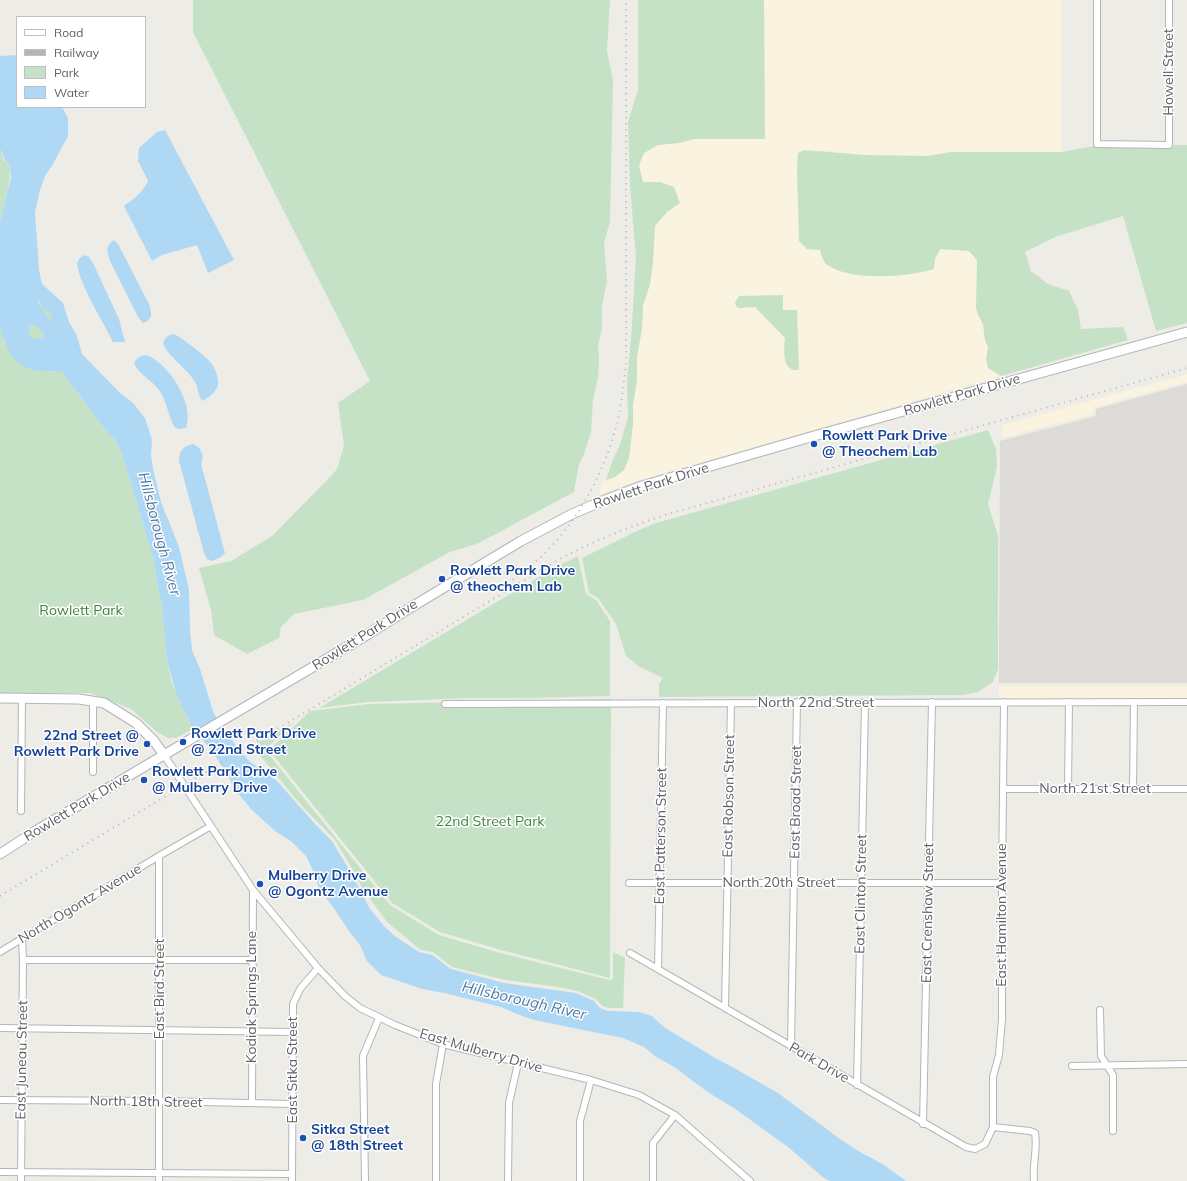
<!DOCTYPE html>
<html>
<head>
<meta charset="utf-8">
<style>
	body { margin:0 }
	#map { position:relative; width:1187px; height:1181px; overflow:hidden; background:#eeece6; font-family:Mulish,sans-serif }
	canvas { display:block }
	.legend { position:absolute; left:16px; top:16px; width:130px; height:92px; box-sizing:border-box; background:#fff; border:1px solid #bfc0c1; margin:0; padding:5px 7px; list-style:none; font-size:12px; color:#5e6164 }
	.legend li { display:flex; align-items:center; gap:8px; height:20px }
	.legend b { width:20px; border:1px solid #bfc0c1 }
</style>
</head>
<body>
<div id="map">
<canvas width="1187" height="1181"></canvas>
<ul class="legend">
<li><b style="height:5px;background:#fff"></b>Road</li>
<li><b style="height:5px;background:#b4b5b5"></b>Railway</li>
<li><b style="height:11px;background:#c6e2c6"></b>Park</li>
<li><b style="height:11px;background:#afd8f5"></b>Water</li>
</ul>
</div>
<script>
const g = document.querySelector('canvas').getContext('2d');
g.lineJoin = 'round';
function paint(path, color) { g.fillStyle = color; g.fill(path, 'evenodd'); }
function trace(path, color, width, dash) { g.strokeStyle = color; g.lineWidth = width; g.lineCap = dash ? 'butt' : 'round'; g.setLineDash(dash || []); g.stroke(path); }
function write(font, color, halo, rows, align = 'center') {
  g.font = font + ' Mulish,sans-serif'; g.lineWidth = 3; g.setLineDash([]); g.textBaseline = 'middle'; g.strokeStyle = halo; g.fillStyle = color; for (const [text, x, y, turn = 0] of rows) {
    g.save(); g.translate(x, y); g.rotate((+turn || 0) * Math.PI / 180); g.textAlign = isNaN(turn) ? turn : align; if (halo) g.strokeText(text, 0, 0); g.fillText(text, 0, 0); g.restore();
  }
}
paint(new Path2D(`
	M764,0H1062L1061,152H951L927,156L865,155L822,151L798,153L797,171L799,220L807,249L820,250L825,263L842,272L934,269L935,259L940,249L969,251L977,260L978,315L983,324L985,340L988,347L986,359L988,368L1001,376L708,460L637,481L599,495L602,482L615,477L629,458L633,424V405L637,380V356L642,329L643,306L650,284L653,262L655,226L667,212L680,203L660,182L643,183L639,165L644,153L658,145L679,143L694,139H765ZM777,295L783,296V310L791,369L787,365L785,357V338L755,307L739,308L762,296Z
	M1187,374V382L1095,407L1093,409V414L1002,438V425Z
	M999,686H1187V699H999Z`), '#faf3df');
paint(new Path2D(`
	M1187,384V683H999L1000,441L1096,416V409Z`), '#dddbd8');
paint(new Path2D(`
	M193,0H610L607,51L613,80L610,222L604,242L607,281L602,306V329L598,346L599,360L598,378L593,400L591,432L584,454L579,464L574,492L479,543L450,552L363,600L294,614L281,627L279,638L247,654L214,635L211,610L199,568L231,561L272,536L330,477L337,469L344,446L338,403L370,381L193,32Z
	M638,0H764L765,139H694L679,143L658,145L644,153L639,165L643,182H660L674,187L680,203L667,212L655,226L653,262L650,284L643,306L642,329L637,356V380L633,405V424L629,458L624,470L615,477L606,480L613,459L620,445L628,417L627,379L631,340L636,257L630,186L628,122L638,90Z
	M1173,145H1187V323L1156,331L1123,216L1055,237L1025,252L1031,271L1048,284L1069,291L1078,310L1081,329L1123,327L1128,340L1001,376L988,368L986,359L988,347L985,340L983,324L978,315L976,308L977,260L969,251L940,249L935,259L934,269C908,277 849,282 826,264C823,261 821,254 820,250L807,249L799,241L797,171L798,153L804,150L865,155L927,156L951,152H1061L1094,146V147L1172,148Z
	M0,149L4,160L10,166C11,184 4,204 0,222Z
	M783,295V310H797L799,370C781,372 784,349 785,338L755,307L739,308L736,306L735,303L739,296Z
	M37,301L50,311L52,316V321H43L35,313L34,302Z
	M35,325L44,334V338L33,340C29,336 28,331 30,326Z
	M0,328L5,344L45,371L62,372L103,427L114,439L121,451L153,557L162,607L167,661L171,680L176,694L193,729L176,738H168L157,732L131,709L90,693H0Z
	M988,430L996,449L997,467L988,504L998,536V669L993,682L978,692L963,695L659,697V684L663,678L638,666L626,656L616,624L598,598L589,593L582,558L639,530L656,523Z
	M578,556L586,594L596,600L610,621V696L527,698H471L368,702L319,708L552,569Z
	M611,699L610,978L501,950L440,932L392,903L269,750L310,711L369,704Z
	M294,722L267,748L266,751L390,905L439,935L500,953L609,980L613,979V952L625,958L623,1008H609L602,1006L596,999L577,991L559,987L505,980L452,967L433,952L421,950L417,947L387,922L362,888L354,872L335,840L302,806L252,746Z`), '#c6e2c6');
paint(new Path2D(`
	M17,55V107H62L68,118V136L53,164L45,176L40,190L35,212L39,270L42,284L63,303L69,322L77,336L82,354L120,393L133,403L145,418L152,440L151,456L154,474L161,502L179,547L189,590L190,631L192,650L200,669L214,714L230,738L249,761L277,781L315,824L332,841L351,873L370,909L385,927L396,937L419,952L432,955L451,969L504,983L576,993L594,1001L600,1008L608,1011L639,1012L652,1016L665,1028L717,1059L736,1069L778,1093L840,1139L860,1152L884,1165L906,1181H830L824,1178L788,1147L734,1108L709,1093L673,1066L656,1057L644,1047L623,1038L534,1020L517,1014L501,1007L444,993L422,989L381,975L367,961L360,945L351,934L335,910L319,888L314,873L306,856L292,842L275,831L252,810L236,791L226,772L208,746L193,729L176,694L167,661L162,607L153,557L121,451L114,439L103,427L62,372C53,371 43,372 34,370C13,366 5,345 0,328V222L11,178L10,166L5,160L0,149V56ZM37,301C41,302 41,305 44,308C49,313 52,313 52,321H43L35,313L34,302ZM35,325L44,334V338L33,339C29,336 28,331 30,326Z
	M165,130L234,260L208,273L197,245L162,255L152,261L124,206C134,199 143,192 148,181L138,161L139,148L157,132Z
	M114,240L118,244L149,304C152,313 153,320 143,323L138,317L110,261C107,252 105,245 114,240Z
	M85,255L89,257L94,265L119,319L125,342H113C103,321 79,284 77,263L80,258Z
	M174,334C182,338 206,356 212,364C216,370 220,381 217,388C214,393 208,398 203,401C197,396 199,388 195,382C187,368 167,356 163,343C166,337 167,335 174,334Z
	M146,355C169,363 195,404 186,428L180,429L175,428C168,416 167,401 159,390C152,380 139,375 134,363C137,358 139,356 146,355Z
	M193,444C201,447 205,456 201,464L225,553L221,557L212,561L207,559L204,553L179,461C179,451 183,446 193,444Z`), '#afd8f5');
trace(new Path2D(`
	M26,294L52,334`), '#afd8f5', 11);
const street = new Path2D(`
	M1097,0V144L1169,145V0
	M93,701V772
	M445,704C693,703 940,702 1187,702
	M164,755L253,890L318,968L345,996L360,1008L395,1025L443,1044L591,1080L639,1095L675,1115L750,1181
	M1003,789H1187
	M1068,789L1069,702
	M1133,789L1134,702
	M21,811L22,698
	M629,883H1002
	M0,952L159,856
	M630,953L966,1147L975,1149L985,1144L993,1127V1077L999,1055L1002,1019V883L1004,702
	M23,960H252
	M658,969L663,703
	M725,1008L731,703
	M1100,1010L1101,1056L1113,1075V1131
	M0,1028L293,1032
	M791,1046L797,702
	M1072,1066L1187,1064
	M857,1085L865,703
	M0,1100L159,1101L292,1104
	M252,1103L253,890
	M923,1124L932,702
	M993,1127L1030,1131L1035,1133C1038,1149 1032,1165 1034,1181
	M0,1172L292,1174
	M21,1181L23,960L22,938
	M159,1181V856L211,826
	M292,1181L293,1004L300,989L318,968
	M365,1181L363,1056L379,1018
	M436,1181V1084L443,1044
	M508,1181L509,1103L518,1063
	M580,1181V1121L591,1080
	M653,1181V1143L675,1115`);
const secondary = new Path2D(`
	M0,698L79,699L104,703L136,723L154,741L164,755
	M0,854L37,830L362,638L405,611L521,541L572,514L605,500L642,486L814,436L1187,332`);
trace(street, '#b3b6b9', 8);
trace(secondary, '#b2b5b9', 11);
trace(street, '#fff', 6);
trace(secondary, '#fff', 9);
trace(new Path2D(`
	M503,587C519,575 534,564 548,550C582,515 607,466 618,419C622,401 624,383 626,364V0
	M0,896L558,560C595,540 629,527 668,514L1187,368`), '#b4b5b5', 2, [1, 5]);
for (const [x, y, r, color] of [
	[814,444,4,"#1a4fb4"],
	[442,579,4,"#1a4fb4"],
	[183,742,4,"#1a4fb4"],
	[147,744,4,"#1a4fb4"],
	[144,780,4,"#1a4fb4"],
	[260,884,4,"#1a4fb4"],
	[303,1138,4,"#1a4fb4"]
]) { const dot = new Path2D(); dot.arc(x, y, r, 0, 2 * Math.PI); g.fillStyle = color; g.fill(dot); trace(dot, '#fff', 1.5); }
write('14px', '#5e6164', '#fff', [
	["Howell Street",1169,72,-90],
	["Rowlett Park Drive",962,395,-16],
	["Rowlett Park Drive",651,486,-18],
	["Rowlett Park Drive",365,635,-32],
	["North 22nd Street",816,703],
	["North 21st Street",1095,789],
	["East Robson Street",729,796,-89],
	["East Broad Street",796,802,-89],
	["Rowlett Park Drive",77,807,-31],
	["East Patterson Street",661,836,-89],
	["North 20th Street",779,883],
	["East Clinton Street",861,894,-89],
	["North Ogontz Avenue",80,904,-31],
	["East Crenshaw Street",928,913,-89],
	["East Hamilton Avenue",1002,915,-90],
	["East Bird Street",160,989,-90],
	["Kodiak Springs Lane",252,997,-90],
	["East Mulberry Drive",481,1051,16],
	["East Juneau Street",22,1060,-89],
	["Park Drive",819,1063,30],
	["East Sitka Street",293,1070,-90],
	["North 18th Street",146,1102,1]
]);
write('bold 14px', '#164399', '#fff', [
	["Rowlett Park Drive",822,436],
	["@ Theochem Lab",822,452],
	["Rowlett Park Drive",450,571],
	["@ theochem Lab",450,587],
	["Rowlett Park Drive",191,734],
	["@ 22nd Street",191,750],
	["22nd Street @",139,736,"right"],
	["Rowlett Park Drive",139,752,"right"],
	["Rowlett Park Drive",152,772],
	["@ Mulberry Drive",152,788],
	["Mulberry Drive",268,876],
	["@ Ogontz Avenue",268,892],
	["Sitka Street",311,1130],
	["@ 18th Street",311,1146]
], 'left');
write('14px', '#408142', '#fff', [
	["Rowlett Park",81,611],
	["22nd Street Park",490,822]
]);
write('italic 15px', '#4d7aa6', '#fff', [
	["Hillsborough River",159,534,75],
	["Hillsborough River",524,1001,13]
]);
</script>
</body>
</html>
